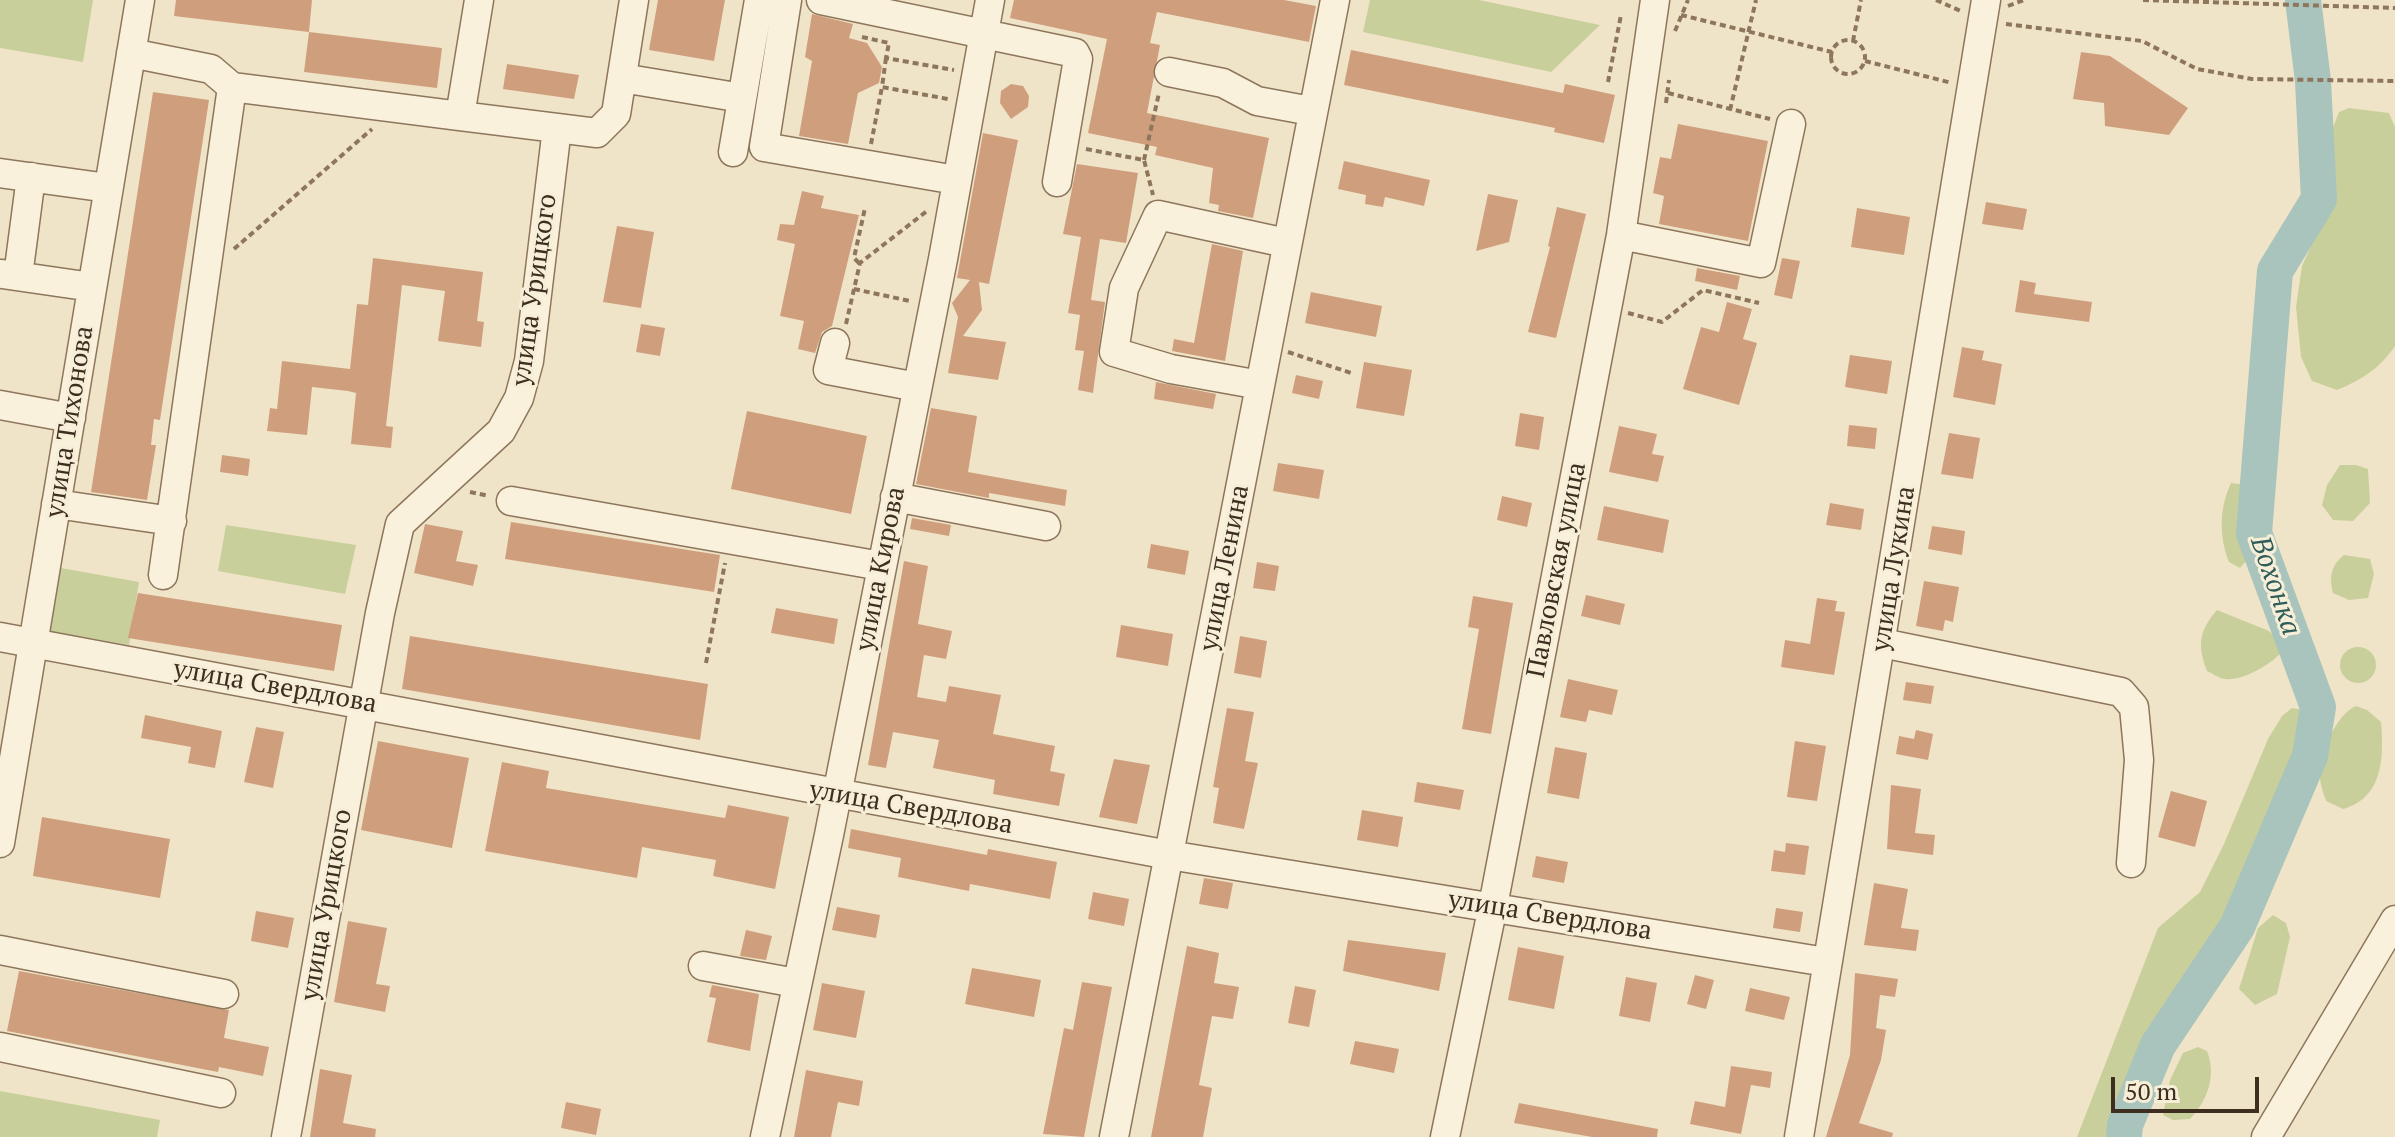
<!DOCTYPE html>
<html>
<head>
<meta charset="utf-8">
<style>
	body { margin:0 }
	#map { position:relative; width:2395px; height:1137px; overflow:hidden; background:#f0e4c8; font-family:"PT Serif",serif }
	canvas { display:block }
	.scale { position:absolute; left:2111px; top:1077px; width:148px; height:36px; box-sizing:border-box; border:4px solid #3d2e20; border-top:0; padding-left:10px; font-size:24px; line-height:28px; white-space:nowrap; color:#3d2e20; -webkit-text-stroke:6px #f7eed8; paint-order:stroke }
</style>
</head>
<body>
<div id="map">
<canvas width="2395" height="1137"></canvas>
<div class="scale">50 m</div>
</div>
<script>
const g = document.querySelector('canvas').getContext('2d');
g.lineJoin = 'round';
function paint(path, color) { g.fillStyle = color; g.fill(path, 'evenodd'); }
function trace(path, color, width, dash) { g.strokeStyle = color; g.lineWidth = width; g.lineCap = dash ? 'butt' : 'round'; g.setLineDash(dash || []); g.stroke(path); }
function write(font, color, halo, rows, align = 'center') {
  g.font = font + ' "PT Serif",serif'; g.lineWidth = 6; g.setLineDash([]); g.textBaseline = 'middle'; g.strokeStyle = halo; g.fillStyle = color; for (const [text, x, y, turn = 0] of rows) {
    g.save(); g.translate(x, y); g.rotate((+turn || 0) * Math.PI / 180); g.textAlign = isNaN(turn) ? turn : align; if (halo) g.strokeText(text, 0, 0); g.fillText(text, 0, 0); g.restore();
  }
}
paint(new Path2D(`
	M0,0H93L83,62L0,48Z
	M1370,0H1479L1600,25L1551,72L1363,32Z
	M2349,108L2389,113L2395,127V346C2380,368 2362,380 2337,390L2312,381L2301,357L2296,307L2302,266L2329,207L2325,148L2339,112Z
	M2340,465H2356L2368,469L2370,503L2353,521L2333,520L2322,505L2327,485Z
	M2231,483L2240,484L2248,559L2240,568L2229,562C2219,537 2219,508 2231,483Z
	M226,525L356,545L345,594L218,571Z
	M2344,555L2370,559L2374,574L2368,598L2349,600L2333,593C2329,577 2331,565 2344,555Z
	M61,568L139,582L129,645L50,631Z
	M2217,610L2269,631L2279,641L2280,654C2269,665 2243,681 2225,679C2220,679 2212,673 2207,671C2197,645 2199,631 2217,610Z
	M2340 665a18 18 0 1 1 36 0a18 18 0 1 1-36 0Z
	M2356,706L2367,710L2381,722C2384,758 2383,798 2343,809L2326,801C2324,794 2320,785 2320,777C2318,756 2337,713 2356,706Z
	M2292,708L2303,710L2305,729L2301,754L2236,902L2141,1057L2112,1137H2077L2158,928L2200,892L2224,844L2268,739L2282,716Z
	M2273,915L2286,923L2290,937L2277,994L2255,1005L2239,989L2258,928Z
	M2198,1047L2207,1051C2217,1076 2207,1101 2190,1119L2173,1120L2163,1115L2170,1080L2183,1053Z
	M0,1091L160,1120L157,1137H0Z`), '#c9cf9b');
trace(new Path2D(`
	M2124,1137L2125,1125L2158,1045L2237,927L2310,756L2318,707L2254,533L2275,271L2319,199L2313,81L2303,0`), '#a9c4bc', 36);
paint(new Path2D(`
	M176,0H312L309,32L174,16Z
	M658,0H725L714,61L649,50Z
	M1014,0H1284L1316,6L1309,42L1157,12L1150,43L1160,45L1147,113L1269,138L1253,218L1218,211L1219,205L1209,203L1213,168L1155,155L1157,147L1088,133L1107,39L1010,18Z
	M812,14L853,24L849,38L867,43L882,67L879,83L858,93L848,144L799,136L812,61L805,57Z
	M309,32L442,48L437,88L304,72Z
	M1351,50L1563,93L1565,84L1615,95L1604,143L1554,132L1555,128L1344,85Z
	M2081,52L2110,56L2188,108L2169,135L2105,126L2104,103L2073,99Z
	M507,64L579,75L574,99L503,89Z
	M1011,84L1023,86L1029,96L1028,107L1011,119L1000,103L1001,91Z
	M153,92L209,100L160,420L154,419L151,445H156L147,500L91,492Z
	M1678,124L1768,141L1748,241L1659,224L1664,196L1653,193L1660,157L1671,159Z
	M983,133L1018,140L989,284L979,282L982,310L963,336L1006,342L998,380L948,373L958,317L952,303L970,280L957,278Z
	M1344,161L1430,180L1424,206L1385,197L1383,207L1365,204L1366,195L1338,189Z
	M1077,164L1138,173L1126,243L1100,239L1091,300L1105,302L1093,393L1078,390L1084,351L1075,350L1080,315L1068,313L1081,237L1063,234Z
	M802,191L824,196L821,208L859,215L832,326L822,332L815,353L798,349L804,321L780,316L795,244L777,240L780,224L794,225Z
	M1488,194L1518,200L1509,242L1476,251Z
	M1986,202L2027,209L2023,230L1982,224Z
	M1557,207L1586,214L1556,338L1528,332L1550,247L1548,246Z
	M1857,208L1910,217L1904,255L1851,247Z
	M617,226L654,232L641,308L603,302Z
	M1212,244L1243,251L1225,361L1172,351L1174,339L1194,343Z
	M373,258L483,272L477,321L484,322L481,347L438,341L445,291L402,285L386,426L393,427L391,448L351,444L356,393L348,391L312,387L307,435L267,431L270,408L277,409L282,361L350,369L357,304L368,305Z
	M1782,258L1800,261L1792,299L1774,295Z
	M1697,268L1740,276L1737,290L1695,281Z
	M2020,280L2036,283L2034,294L2092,302L2089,322L2015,312Z
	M1311,292L1382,306L1376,337L1305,323Z
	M1727,302L1752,309L1743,339L1757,343L1739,405L1683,389L1701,327L1719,332Z
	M641,324L665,328L660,356L636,352Z
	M1962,347L1984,351L1982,360L2002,364L1995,405L1953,397Z
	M1850,355L1892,361L1887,394L1845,387Z
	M1364,362L1412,370L1404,416L1356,408Z
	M1296,375L1323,381L1319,399L1292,393Z
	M1156,382L1216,394L1213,409L1154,399Z
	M931,408L977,416L968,472L1067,490L1065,506L989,493V498L916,484Z
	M747,411L867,436L851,514L731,489Z
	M1520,413L1544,417L1539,450L1515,446Z
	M1849,425L1877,428L1875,449L1847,446Z
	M1619,426L1657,434L1652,454L1664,456L1658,482L1609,472Z
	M1949,433L1980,438L1973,479L1941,474Z
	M222,455L250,459L248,476L220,472Z
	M1278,463L1324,470L1319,499L1273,491Z
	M1502,496L1532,503L1527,527L1497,520Z
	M1830,503L1864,509L1861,530L1826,525Z
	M1604,506L1669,520L1663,553L1597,540Z
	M912,518L951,525L949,536L910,529Z
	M511,522L720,555L714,592L505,559Z
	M425,524L463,531L456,561L478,565L473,586L414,573Z
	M1932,526L1965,531L1962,555L1928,549Z
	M1151,544L1189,551L1185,575L1147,568Z
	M904,561L928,566L918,624L952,631L946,659L924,655L917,697L946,702L949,686L1001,695L993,734L1055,746L1050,771L1065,774L1059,806L993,794L995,780L933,768L939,740L893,732L886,768L868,765Z
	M1257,562L1279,566L1275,591L1253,588Z
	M1924,581L1959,587L1953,622L1945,620L1943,631L1916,626Z
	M138,593L342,625L334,671L128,638Z
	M1586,595L1625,604L1620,625L1581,616Z
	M1473,596L1513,603L1491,734L1462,729L1479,629L1468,627Z
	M1817,598L1837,601L1835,611L1845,612L1834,675L1781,667L1785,640L1810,644Z
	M776,608L838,619L834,644L771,633Z
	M1121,625L1173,634L1168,666L1116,657Z
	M410,636L708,684L700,740L402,689Z
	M1240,636L1267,641L1261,678L1234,673Z
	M1568,679L1618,690L1612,715L1589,710L1586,722L1560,717Z
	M1906,682L1934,686L1931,704L1903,700Z
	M1227,708L1254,712L1245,761L1258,763L1244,829L1213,823L1219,788L1213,787Z
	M145,715L222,731L215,768L188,763L191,747L141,738Z
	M256,727L284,732L273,788L244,782Z
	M1916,730L1933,734L1928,760L1896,754L1899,736L1914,739Z
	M378,741L469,758L452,848L361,830Z
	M1795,741L1826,746L1817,801L1787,797Z
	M1555,747L1587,753L1579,799L1547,793Z
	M1114,759L1150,765L1137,824L1099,817Z
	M502,762L549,771L546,788L725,818L728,805L789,817L775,889L713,876L716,860L642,847L637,878L485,851Z
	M1417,782L1464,790L1460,810L1414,802Z
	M1891,785L1921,789L1915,833L1935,835L1933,855L1887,849Z
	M2171,791L2207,801L2195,847L2158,837Z
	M1362,810L1403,817L1398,847L1357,840Z
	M42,817L170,839L160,898L33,876Z
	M851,829L987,855L988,849L1057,862L1050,899L970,884L969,891L898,877L901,858L848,848Z
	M1786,843L1809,846L1805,875L1771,871L1774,850L1785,852Z
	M1536,856L1568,862L1564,883L1532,877Z
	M1204,878L1233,883L1228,909L1199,904Z
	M1874,883L1908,889L1901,928L1919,930L1916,951L1864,945Z
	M1093,892L1129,899L1124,926L1088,919Z
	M837,907L880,915L876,938L832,930Z
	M1776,908L1803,912L1800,932L1773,928Z
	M256,911L294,918L288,948L251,941Z
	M348,921L387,928L376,984L390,986L385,1012L334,1002Z
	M746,930L772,936L766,960L740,956Z
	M1348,940L1446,953L1439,991L1343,971Z
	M1187,946L1219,953L1214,983L1239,987L1233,1019L1212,1016L1199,1085L1212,1088L1203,1137H1151Z
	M1518,947L1564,956L1554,1009L1508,1000Z
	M972,968L1041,980L1034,1017L965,1004Z
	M19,971L229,1010L224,1038L269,1047L263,1076L219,1067L218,1072L7,1031Z
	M1855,973L1898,979L1895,997L1880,995L1876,1028L1886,1030L1881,1060L1859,1123L1893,1133L1892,1137H1826L1850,1055Z
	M1695,975L1714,980L1706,1009L1687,1004Z
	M1626,977L1657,983L1650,1022L1619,1016Z
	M1082,982L1112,987L1084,1137L1043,1134L1064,1028L1073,1030Z
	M822,983L865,991L856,1038L813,1030Z
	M712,985L759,994L750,1051L707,1042L716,998L709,997Z
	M1295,986L1316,990L1309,1027L1288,1023Z
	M1750,988L1790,997L1784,1020L1745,1011Z
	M1355,1041L1399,1049L1394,1073L1350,1064Z
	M1731,1066L1772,1072L1770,1088L1751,1085L1741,1134L1690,1124L1695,1101L1725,1107Z
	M320,1069L352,1075L343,1123L376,1129L375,1137H310Z
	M806,1070L863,1081L859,1106L838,1102L831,1137H794Z
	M566,1102L601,1109L596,1135L561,1128Z
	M1519,1103L1658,1129L1657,1137H1592L1514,1123Z`), '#cf9f7d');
const minor = new Path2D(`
	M787,0L764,147L956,180
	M821,0L1075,53L1078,59L1057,182
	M131,53L211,69L232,87L460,116
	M1169,72L1223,83L1257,101L1311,111
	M622,78L742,98
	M557,128L597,133L616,114L634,0
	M733,152L759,0
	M0,173L108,188
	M1621,235L1761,263L1791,124
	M2,274L92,287
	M18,276L31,177
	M835,343L828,370L917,387
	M1260,385L1171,369L1114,352L1124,288L1158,215L1286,243
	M0,405L71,418
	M895,497L1046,526
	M511,501L881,566
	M56,504L172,521
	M163,575L232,87
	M0,637L1169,855L1826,962
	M1882,643L2121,692L2134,707L2139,760L2131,863
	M0,843L140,0
	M0,950L224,994
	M703,966L796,983
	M0,1047L221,1093
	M286,1137L380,613L400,524L501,431L519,398L529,361L557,128L460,116L479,0
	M765,1137L829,835L943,259L990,0
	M1114,1137L1335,0
	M1445,1137L1493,906L1621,235L1655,0
	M1799,1137L1986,0
	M2266,1137L2395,920`);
trace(minor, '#8d765c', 31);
trace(new Path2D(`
	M1936,0L1963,12
	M2143,0L2395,8
	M2008,6L2024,0
	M1681,15L1832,52
	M2006,24L2142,41L2197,69L2252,79L2395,81
	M1675,31L1688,0
	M862,37L889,43L886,58L954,70
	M1831 57a17 17 0 1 1 34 0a17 17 0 1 1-34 0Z
	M1853,41L1861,0
	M886,58L882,87L948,99
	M1865,61L1952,83
	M1608,82L1621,15
	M1668,93L1770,119
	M1666,103L1669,80
	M1730,110L1756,0
	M871,144L882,87
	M1086,149L1144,160L1153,195
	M1144,160L1159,93
	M234,249L372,129
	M859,263L854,258L865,208
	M854,289L910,301
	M1628,313L1662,322L1703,290L1759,303
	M846,324L860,263L927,211
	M1288,352L1354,374
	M470,492L489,496
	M706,663L725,563`), '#8d765c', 4, [6, 4]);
trace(minor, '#faf1dc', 28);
write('26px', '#3d2e20', '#f7eed8', [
	["улица Урицкого",535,290,-82],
	["улица Тихонова",70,422,-81],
	["улица Ленина",1225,568,-79],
	["улица Кирова",881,569,-79],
	["улица Лукина",1894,569,-81],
	["Павловская улица",1557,570,-79],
	["улица Свердлова",275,687,10],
	["улица Свердлова",911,808,10],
	["улица Урицкого",327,905,-80],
	["улица Свердлова",1550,916,9]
]);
write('italic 28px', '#2f5d5a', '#f7eed8', [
	["Вохонка",2275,586,71]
]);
</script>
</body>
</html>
